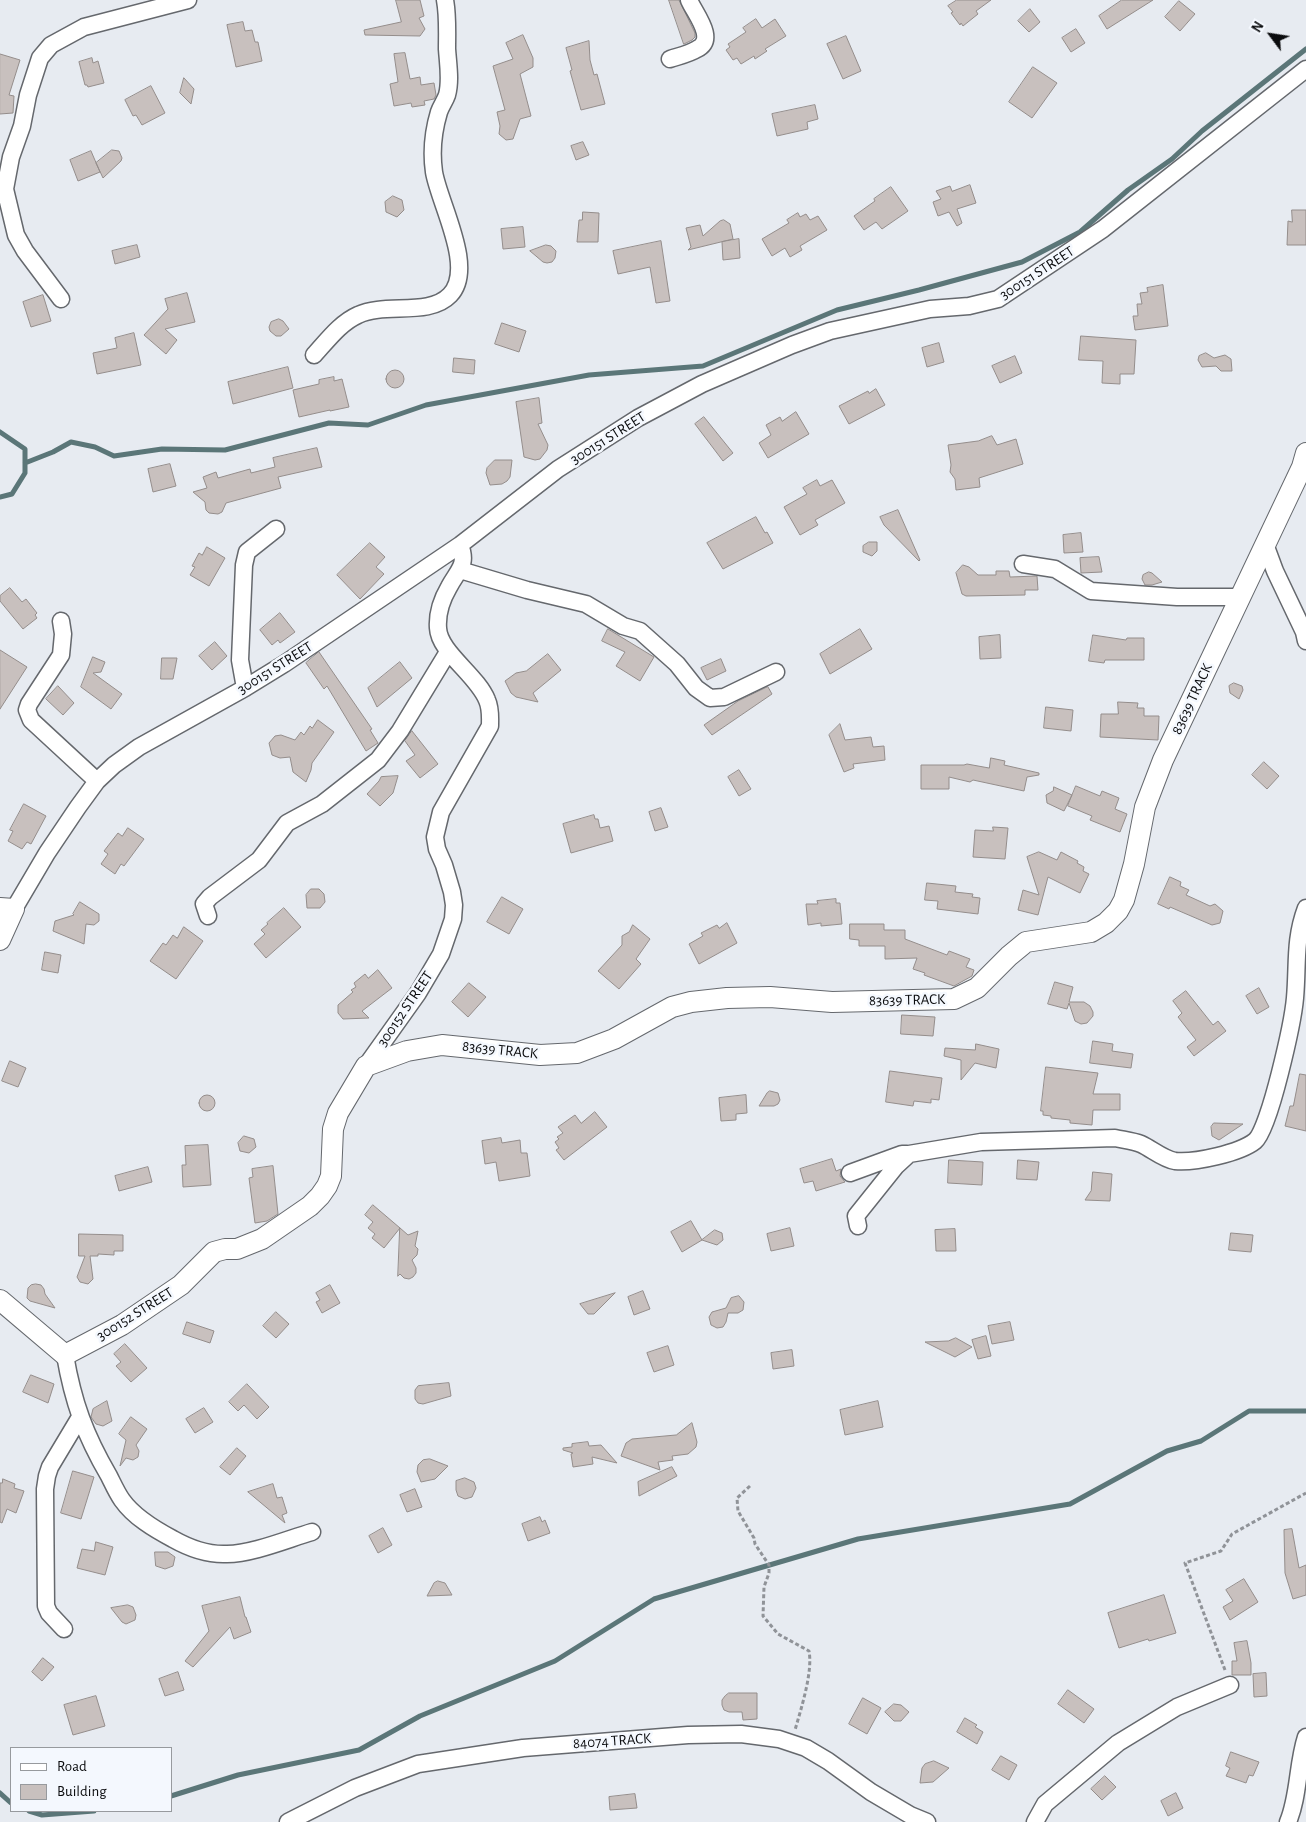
<!DOCTYPE html>
<html>
<head>
<meta charset="utf-8">
<style>
	body { margin:0 }
	#map { position:relative; width:1306px; height:1822px; overflow:hidden; background:#e7ebf1; font-family:"Alegreya Sans",sans-serif }
	canvas { display:block }
	.legend { position:absolute; left:10px; top:1747px; width:162px; height:65px; box-sizing:border-box; background:#f4f8fe; border:1px solid #979a9e; margin:0; padding:6px 9px; list-style:none; font-size:15px; color:#0b0c0e }
	.legend li { display:flex; align-items:center; gap:10px; height:25px }
	.legend b { width:25px; border:1px solid #979a9e }
	.north { position:absolute; left:1246px; top:10px; width:50px; height:50px; -webkit-text-stroke:4px #f4f8fe; paint-order:stroke; rotate:301deg; font-size:14px; font-weight:700; line-height:20px; text-align:center; color:#0b0c0e }
	.north::after { content:''; display:block; margin:auto; width:18px; height:22px; background:#0b0c0e; clip-path:polygon(50% 0,100% 100%,50% 72%,0 100%) }
</style>
</head>
<body>
<div id="map">
<canvas width="1306" height="1822"></canvas>
<ul class="legend">
<li><b style="height:6px;background:#fff"></b>Road</li>
<li><b style="height:14px;background:#c8c0be"></b>Building</li>
</ul>
<div class="north">N</div>
</div>
<script>
const g = document.querySelector('canvas').getContext('2d');
g.lineJoin = 'round';
function trace(path, color, width, dash) { g.strokeStyle = color; g.lineWidth = width; g.lineCap = dash ? 'butt' : 'round'; g.setLineDash(dash || []); g.stroke(path); }
function paint(path, color) { g.fillStyle = color; g.fill(path, 'evenodd'); }
function write(font, color, halo, rows, align = 'center') {
  g.font = font + ' "Alegreya Sans",sans-serif'; g.lineWidth = 5; g.setLineDash([]); g.textBaseline = 'middle'; g.strokeStyle = halo; g.fillStyle = color; for (const [text, x, y, turn = 0] of rows) {
    g.save(); g.translate(x, y); g.rotate((+turn || 0) * Math.PI / 180); g.textAlign = isNaN(turn) ? turn : align; if (halo) g.strokeText(text, 0, 0); g.fillText(text, 0, 0); g.restore();
  }
}
trace(new Path2D(`
	M0,432L25,449V473L12,494L0,497
	M25,463L53,452L71,442L95,447L114,456L162,449L225,450L329,423L368,425L426,405L589,375L703,366L837,310L919,290L1022,262L1080,232L1128,190L1172,159L1202,131L1306,49
	M0,1793L11,1803
	M171,1796L238,1775L359,1750L420,1716L555,1661L654,1599L858,1539L1070,1504L1167,1451L1201,1441L1249,1411H1306
	M29,1811L42,1815L94,1811`), '#5b7678', 5);
const building = new Path2D(`
	M396,0H420L424,16L419,18L425,29L420,36L365,35L364,30L401,22Z
	M669,0H679L695,33V37L692,40L684,44Z
	M957,0H991L976,11L978,14L963,26L961,23L960,25L951,13L953,12L948,6Z
	M1122,0H1153L1107,29L1099,16Z
	M1179,1L1195,14L1180,31L1165,17Z
	M1030,9L1040,22L1029,32L1018,21Z
	M756,19L762,28L775,19L786,36L765,49L767,51L755,59L754,56L741,64L737,58L733,60L726,50L730,47L728,44L746,32L743,28Z
	M243,22L245,31L252,30L255,42H258L262,61L236,67L227,25Z
	M1076,29L1085,43L1071,52L1062,38Z
	M523,35L533,58V67L520,74L531,116L520,119L513,139L506,140L499,134L500,126L497,112L505,110L493,66L513,59L506,43Z
	M846,36L861,71L843,79L827,44Z
	M589,41L590,60L594,75L597,74L605,104L581,110L570,71L572,70L566,48Z
	M405,53L410,79L420,77L421,85L434,83L436,95L434,99L424,101L425,105L412,107L411,103L394,106L390,84L398,82L394,54Z
	M0,54L20,60L9,95L14,96L13,113L0,114Z
	M92,58L93,63L98,61L104,83L88,87L87,85H85L79,62Z
	M1033,67L1057,83L1032,118L1009,102Z
	M184,78L194,89L191,104L180,93Z
	M151,86L165,113L142,125L136,115L133,116L125,100Z
	M815,105L818,119L807,122L808,129L777,136L772,114Z
	M583,142L589,155L576,160L571,146Z
	M112,150L119,151L122,158L121,161L103,178L96,163Z
	M91,151L100,172L78,181L70,160Z
	M970,185L976,203L957,209L962,223L957,226L949,212L938,216L933,202L941,199L936,191L950,186L952,191Z
	M891,187L908,211L882,229L876,222L864,230L854,216L875,201L874,199Z
	M393,196L402,200L404,210L397,217L386,212L385,202Z
	M1292,210H1306V245H1287L1288,221L1292,222Z
	M583,212L599,213L598,242H577L579,220H582Z
	M798,213L800,217L806,214L810,220L818,216L827,230L800,246L802,250L790,257L785,248L772,256L762,239L789,223L787,220Z
	M724,220L730,224L733,239L688,250L691,247L686,228L700,225L703,236L720,221Z
	M523,227L525,247L503,249L501,229Z
	M739,239L740,258L723,260L722,242Z
	M661,241L670,301L656,303L650,267L618,274L613,251Z
	M137,245L140,257L115,264L112,251Z
	M546,245L551,246L556,251L555,258L552,262L547,263L543,262L530,251Z
	M1163,285L1168,326L1135,330L1133,316H1138L1137,304H1142L1140,293L1148,292L1147,288Z
	M187,293L195,322L165,329L177,340L166,354L144,335L168,309L165,299Z
	M43,295L51,321L31,327L23,302Z
	M279,319L283,321L289,329L281,336H276L270,331L269,327L271,322Z
	M502,323L526,331L519,352L495,344Z
	M134,333L141,365L97,374L93,353L117,348L115,338Z
	M1081,336L1136,340L1134,374H1120V384L1102,383L1103,361L1079,360Z
	M939,343L944,362L927,367L922,348Z
	M1206,353L1214,358L1225,355L1231,359L1232,371H1221L1216,366L1202,367L1198,360L1199,356Z
	M1015,356L1022,373L1000,383L992,366Z
	M454,358L475,360L474,374L453,372Z
	M288,367L293,388L233,404L228,382Z
	M386 379a9 9 0 1 1 18 0a9 9 0 1 1-18 0Z
	M334,377V381L342,379L349,407L330,411V410L299,417L293,390L319,384V380Z
	M876,389L885,405L849,424L839,406L868,391L869,393Z
	M539,398L542,423L538,424L548,445L547,450L540,459L535,460L524,457L516,402Z
	M796,412L809,434L768,458L759,443L771,435L766,425L780,417L782,421Z
	M704,417L733,453L723,461L695,424Z
	M992,436L997,445L1016,439L1023,464L979,478L980,487L956,490L955,479L950,472L951,465L948,445L978,441Z
	M317,448L322,467L278,477L281,488L226,503L222,512L218,514L209,513L206,510L205,502L193,492L207,488L203,477L216,472L218,478L250,469L251,473L275,467L273,458Z
	M495,460H512L510,477L507,481L502,484L490,485L486,473L487,468Z
	M170,464L176,486L153,492L148,469Z
	M817,480L820,486L832,480L845,503L815,520L818,525L800,535L784,507L807,494L803,488Z
	M898,510L920,560L919,561L884,525L880,517Z
	M756,517L765,533L767,532L773,543L723,569L707,543Z
	M1081,533L1083,552L1064,553L1063,535Z
	M869,542H877V551L872,556L863,552V546Z
	M370,543L385,557L376,567L384,574L360,599L337,575Z
	M207,547L225,558L209,586L190,575L195,567L192,566L199,553L202,555Z
	M1099,557L1102,572L1081,573L1080,558Z
	M963,565L969,567L978,575H996V571H1009L1010,577L1037,576L1038,590H1025V595L966,596L962,594L956,573Z
	M1149,572L1152,573L1162,582L1152,585H1145L1142,579L1143,575Z
	M10,588L22,602L26,599L37,613L35,615L37,618L23,629L0,601V596Z
	M280,613L295,632L280,643L278,640L272,645L260,630Z
	M608,629L654,657L640,681L616,666L625,652L602,641Z
	M860,629L872,649L830,674L820,654Z
	M1000,635L1001,658L980,659L979,637Z
	M1093,635L1126,640L1127,638H1144V660H1105L1104,663L1089,661Z
	M215,642L227,656L212,670L199,656Z
	M0,650L27,667L0,709Z
	M319,652L372,729L370,730L378,743L366,751L327,686L324,689L306,663Z
	M548,654L561,670L533,693L538,702L516,697L511,693L505,681L516,673L526,671Z
	M93,657L105,662L101,672L93,673L122,694L111,709L81,687Z
	M162,658H177L173,679H161Z
	M721,659L726,671L707,680L701,668Z
	M400,662L412,678L377,707L368,688Z
	M1234,683L1242,686L1243,690L1239,699L1230,693L1229,686Z
	M58,686L74,703L63,715L46,699Z
	M768,687L772,694L712,735L704,725L738,701Z
	M1118,702L1138,703L1137,708H1144V716H1159L1158,740L1100,737L1101,714H1118Z
	M1046,707L1073,710L1071,731L1044,728Z
	M318,720L334,732L312,763L311,770L306,782L293,772L290,757L280,758L272,755L269,743L275,736L281,735L295,740L301,732L304,735L310,726L312,728Z
	M840,724L845,740L871,737L873,747L884,746L885,760L853,764L854,768L844,772L829,735Z
	M412,731L438,764L420,778L406,761L415,755L405,741Z
	M991,758L1005,761L1004,765L1039,773V775L1027,777L1024,791L973,780L970,782L949,777V789H921V765H964L967,764L989,768Z
	M1264,762L1279,776L1267,789L1252,775Z
	M739,770L751,789L739,796L728,777Z
	M398,776L393,793L380,806L367,794L379,781L381,777Z
	M1076,786L1100,796L1102,791L1119,798L1115,809L1127,814L1120,832L1090,820L1092,816L1068,806Z
	M1054,787L1072,795L1064,811L1047,803L1046,795L1053,791Z
	M24,804L46,816L31,844L27,842L22,849L8,841L13,831L10,830Z
	M661,808L668,827L655,831L649,812Z
	M594,815L595,819H598L600,828L609,826L613,841L571,853L563,824Z
	M993,827L1008,828L1005,859L973,857L975,830L993,831Z
	M128,828L144,839L124,866L121,864L115,874L101,864L108,854L104,851L118,833L122,836Z
	M1039,852L1057,860L1061,852L1078,861L1077,863L1084,867L1083,871L1089,874L1080,893L1048,877L1038,915L1018,910L1023,890L1039,895L1027,857Z
	M1170,877L1181,882L1180,886L1189,890L1186,895L1210,906L1215,904L1223,911L1220,923L1212,925L1170,907L1169,909L1158,904Z
	M927,883L956,886L955,892L973,894L972,897L980,898L978,914L937,909L938,901L925,900Z
	M311,889H319L324,894L325,902L320,908H307L306,895Z
	M502,897L523,909L509,934L487,922Z
	M836,899V903H840L842,924L821,926V923L808,925L806,904H818L817,901Z
	M80,902L99,914V921L94,925L86,924L84,944L53,931L55,921L74,915L73,914Z
	M284,908L301,927L266,958L254,944L265,934L261,930L268,924L267,923Z
	M727,923L737,943L699,964L689,944L703,936L701,933L717,925L719,928Z
	M850,924H884V930H905V939L947,955L949,951L970,959L966,967L974,970L972,976L954,986L924,975L925,973L913,969L917,958L885,959V946H859V940L850,939Z
	M633,925L650,939L636,959L641,964L619,989L598,971L622,945V936L629,932Z
	M184,927L203,941L176,979L150,961L163,943L166,945L173,935L177,938Z
	M45,952L61,955L58,973L42,970Z
	M378,970L392,988L362,1011L369,1018L343,1019L338,1013V1005L353,992L351,990L356,987L354,983L365,974L368,978Z
	M1055,982L1073,987L1069,1002H1084L1090,1006L1093,1012V1016L1087,1023L1081,1024L1075,1021L1069,1003L1067,1009L1048,1004Z
	M469,983L486,997L468,1017L452,1002Z
	M1259,988L1269,1007L1257,1014L1246,996Z
	M1186,991L1213,1025L1218,1021L1226,1031L1194,1056L1187,1047L1196,1040L1178,1017L1182,1013L1173,1001Z
	M902,1015L935,1017L933,1036L901,1034Z
	M1093,1041L1113,1044L1112,1051L1133,1054L1131,1068L1090,1063Z
	M976,1044L999,1049L996,1068L975,1063L961,1080V1060L944,1056L945,1048L975,1050Z
	M10,1061L26,1068L18,1087L2,1081Z
	M1046,1067L1098,1073L1093,1094H1120V1110H1093L1092,1125L1070,1123V1120L1051,1118V1116L1043,1115V1111H1041Z
	M890,1071L942,1078L939,1100L931,1099V1103L914,1101L913,1106L886,1102Z
	M1300,1074L1306,1075V1131L1285,1126L1290,1106H1293Z
	M770,1091L778,1093L780,1100L778,1104L774,1106H759L767,1093Z
	M746,1095L747,1113L736,1114V1120L721,1121L719,1098Z
	M199 1103a8 8 0 1 1 16 0a8 8 0 1 1-16 0Z
	M595,1112L607,1127L564,1160L556,1150L559,1148L555,1142L559,1139L557,1137L563,1133L558,1127L575,1115L581,1123Z
	M1214,1123L1243,1124L1219,1140L1212,1136L1211,1127Z
	M244,1136L254,1139L256,1147L249,1153L240,1151L238,1143Z
	M501,1138L502,1143L520,1140L521,1153H527L530,1176L499,1181L496,1162L485,1164L482,1141Z
	M208,1145L211,1185L183,1187L182,1165H186L185,1146Z
	M832,1159L836,1171L841,1169L840,1176L845,1182L816,1191L813,1181L804,1183L800,1169Z
	M949,1160L983,1162L982,1185L948,1183Z
	M1018,1160L1039,1162L1037,1180L1017,1179Z
	M273,1166L278,1214L267,1221L255,1223L249,1178L253,1177L252,1169Z
	M148,1167L152,1182L119,1191L115,1176Z
	M1093,1172L1112,1174L1110,1201L1085,1200L1091,1191Z
	M373,1205L400,1228L384,1248L372,1238L375,1234L368,1228L373,1222L365,1215Z
	M691,1221L702,1240L682,1252L671,1232Z
	M400,1228L408,1235L418,1231L415,1246L418,1249L417,1255L412,1260L416,1268V1273L413,1277L409,1279L404,1278L400,1274L398,1276Z
	M790,1228L794,1246L771,1251L767,1234Z
	M955,1229L956,1251H936L935,1230Z
	M715,1230L722,1233L723,1240L717,1245L702,1240Z
	M1231,1233L1253,1235L1251,1252L1229,1250Z
	M79,1234L123,1235V1251H114V1255L98,1254V1256H90L93,1279L88,1284L80,1282L77,1277L85,1256H79Z
	M36,1284L41,1285L44,1289L45,1294L55,1308L30,1301L27,1298L28,1288L31,1285Z
	M330,1285L340,1303L322,1313L316,1302L320,1300L316,1293Z
	M643,1291L650,1309L634,1315L628,1297Z
	M615,1293L594,1314H588L580,1304Z
	M739,1296L744,1302L743,1310L738,1313H728L726,1322L723,1327L717,1328L711,1325L709,1317L712,1312L726,1308L731,1298Z
	M276,1312L289,1324L276,1338L263,1326Z
	M187,1322L214,1331L210,1343L183,1334Z
	M1010,1322L1014,1340L992,1344L988,1326Z
	M986,1336L991,1356L978,1359L972,1340Z
	M956,1338L972,1347L955,1357L925,1342L948,1341Z
	M125,1344L147,1368L131,1382L116,1366L121,1362L114,1354Z
	M668,1346L674,1365L654,1372L647,1353Z
	M792,1350L794,1366L773,1369L771,1353Z
	M31,1375L54,1384L48,1403L23,1392Z
	M449,1383L451,1396L423,1404L418,1403L415,1399V1390L418,1386Z
	M247,1384L269,1407L257,1419L244,1405L238,1411L229,1402Z
	M107,1401L112,1421L103,1426L96,1424L91,1417L93,1409Z
	M878,1401L883,1427L845,1435L840,1410Z
	M204,1408L213,1422L195,1433L186,1419Z
	M131,1417L147,1429L136,1445L139,1451L138,1457L133,1460L126,1458L120,1466L126,1440L119,1434Z
	M692,1423L697,1442L696,1447L688,1454L672,1456L673,1460L658,1462L660,1470L621,1456L626,1443L632,1439L676,1435Z
	M588,1442L589,1446L601,1445L617,1463L592,1457L593,1464L573,1467L571,1454L573,1453L563,1450V1448L572,1447V1444Z
	M237,1448L246,1456L230,1475L220,1467Z
	M430,1459L448,1466L435,1479L421,1482L417,1472L418,1465L423,1460Z
	M672,1467L677,1476L639,1496L638,1482Z
	M73,1471L94,1477L81,1519L61,1513Z
	M465,1478L474,1482L476,1488L472,1497L465,1499L458,1496L456,1490V1481Z
	M3,1479L15,1484L14,1488L24,1491L16,1513L7,1509L2,1523L0,1522V1483H2Z
	M273,1484L277,1498L282,1497L287,1513L282,1515L285,1523L248,1492Z
	M415,1489L422,1507L407,1512L400,1495Z
	M540,1517L542,1522L545,1520L550,1533L528,1541L522,1524Z
	M383,1528L392,1545L378,1553L369,1536Z
	M1292,1529L1299,1568L1306,1565V1595L1293,1599L1285,1573L1284,1530Z
	M96,1542L113,1547L105,1575L77,1568L82,1549L94,1551Z
	M155,1552H168L175,1557L173,1566L165,1569L156,1566Z
	M1244,1579L1258,1602L1230,1620L1223,1607L1233,1601L1226,1590Z
	M438,1581L445,1583L452,1595L427,1596L434,1583Z
	M1164,1595L1176,1633L1149,1641L1148,1639L1119,1648L1108,1613Z
	M240,1597L245,1617H246L251,1632L234,1639L230,1627L193,1667L185,1661L209,1631L202,1606Z
	M128,1605L133,1607L136,1615L135,1620L126,1624L122,1622L111,1608Z
	M1247,1641L1251,1663V1675H1232V1661H1237L1234,1643Z
	M43,1658L54,1667L42,1681L32,1672Z
	M178,1672L184,1690L165,1696L159,1679Z
	M1266,1673L1267,1696L1254,1697L1253,1674Z
	M1068,1690L1094,1709L1084,1723L1058,1704Z
	M729,1693H757V1719L743,1720L742,1712H729L724,1710L722,1705V1700L725,1696Z
	M96,1696L105,1726L73,1735L64,1705Z
	M863,1698L881,1708L867,1734L849,1724Z
	M894,1704L901,1705L909,1712L901,1721H894L885,1712Z
	M965,1718L977,1725L975,1727L983,1732L977,1744L957,1732Z
	M1231,1752L1259,1762L1253,1776L1249,1775L1246,1783L1226,1776L1230,1768L1226,1766Z
	M1001,1756L1017,1765L1009,1780L992,1770Z
	M934,1761L949,1768L933,1782L920,1783L922,1768L925,1764Z
	M1105,1776L1116,1787L1102,1800L1091,1789Z
	M1176,1793L1183,1808L1168,1816L1161,1801Z
	M635,1794L637,1808L610,1810L609,1797Z`);
paint(building, '#c8c0be');
trace(building, '#948d8b', 1);
const minor = new Path2D(`
	M670,59C679,56 689,54 697,49C717,39 695,14 689,0
	M61,299L25,251L16,235L5,189L11,157L22,126L28,95L40,58L51,45L84,27L188,0
	M314,355C327,341 340,323 358,315C385,302 429,317 450,295C476,268 439,203 434,172C431,151 433,132 439,112C441,106 445,101 447,95C451,81 448,64 447,49C447,33 448,16 445,0
	M1265,544L1275,571L1304,632L1306,641
	M1023,564L1055,569L1091,591L1177,597H1240
	M460,570L527,590L586,604L623,626L640,631L677,664L696,688L710,698L724,697L776,672
	M61,621L63,634L61,655L29,704L27,710L31,720L97,781
	M245,688L240,660L244,565L247,552L276,529
	M14,909L47,853L78,807L97,781L114,765L139,747L245,688L284,664L460,545L558,469L638,418L702,384L792,345L830,331L930,309L969,306L998,299L1103,229L1306,69
	M208,916L204,904L210,897L259,860L287,823L322,804L378,760L400,731L448,652
	M366,1066L418,993L441,954L453,919L454,905L452,892L444,865L437,849L435,837L441,812L490,726C490,717 491,709 487,700C477,675 439,652 438,628C437,614 442,599 449,587C458,570 468,565 460,545
	M850,1173L902,1154H907
	M858,1226L856,1216L896,1166L909,1154L981,1142L1115,1138C1124,1140 1133,1141 1141,1144C1152,1149 1163,1159 1175,1161C1195,1163 1240,1153 1255,1141C1270,1128 1293,1021 1295,998C1298,965 1294,940 1306,908
	M65,1355C73,1402 85,1435 109,1476C113,1484 117,1493 122,1500C134,1517 154,1529 173,1539C189,1548 208,1555 227,1554C252,1554 288,1539 312,1532
	M64,1629L49,1613L46,1606L45,1489L47,1476L50,1467L80,1417
	M288,1822L355,1788L418,1764L523,1748L688,1735L741,1734L779,1739L806,1748L828,1761L871,1792L910,1815L927,1822
	M1035,1822L1045,1804L1118,1743L1177,1707L1230,1685
	M1288,1822C1299,1796 1297,1765 1306,1737`);
const tertiary = new Path2D(`
	M0,908L14,909L0,940
	M0,1300L65,1355L122,1325L181,1285L214,1252L225,1249H237L262,1239L310,1206L320,1196L327,1186L331,1176L333,1129L338,1113L366,1066L407,1051L442,1045L540,1055L577,1053L614,1039L672,1007L691,1002L727,998L770,997L832,1002L954,999L977,988L1009,956L1026,942L1091,932L1106,923L1118,911L1124,900L1134,864L1145,807L1163,760L1302,467L1306,453`);
trace(minor, '#65686d', 19);
trace(tertiary, '#65686d', 22);
trace(new Path2D(`
	M750,1486L737,1498L738,1511L754,1538L755,1544L769,1565V1573L764,1587L763,1616L778,1634L809,1651C813,1672 801,1709 795,1730
	M1225,1670L1185,1563L1221,1551L1232,1534L1306,1493`), '#909398', 3, [4, 2.5]);
trace(minor, '#fff', 16);
trace(tertiary, '#fff', 20);
write('15px', '#0b0c0e', '#f4f8fe', [
	["300151 STREET",1037,273,-33],
	["300151 STREET",608,438,-32],
	["300151 STREET",275,668,-32],
	["83639 TRACK",1192,699,-65],
	["83639 TRACK",907,1000,-1],
	["300152 STREET",405,1009,-56],
	["83639 TRACK",500,1050,6],
	["300152 STREET",135,1314,-32],
	["84074 TRACK",612,1741,-4]
]);
</script>
</body>
</html>
